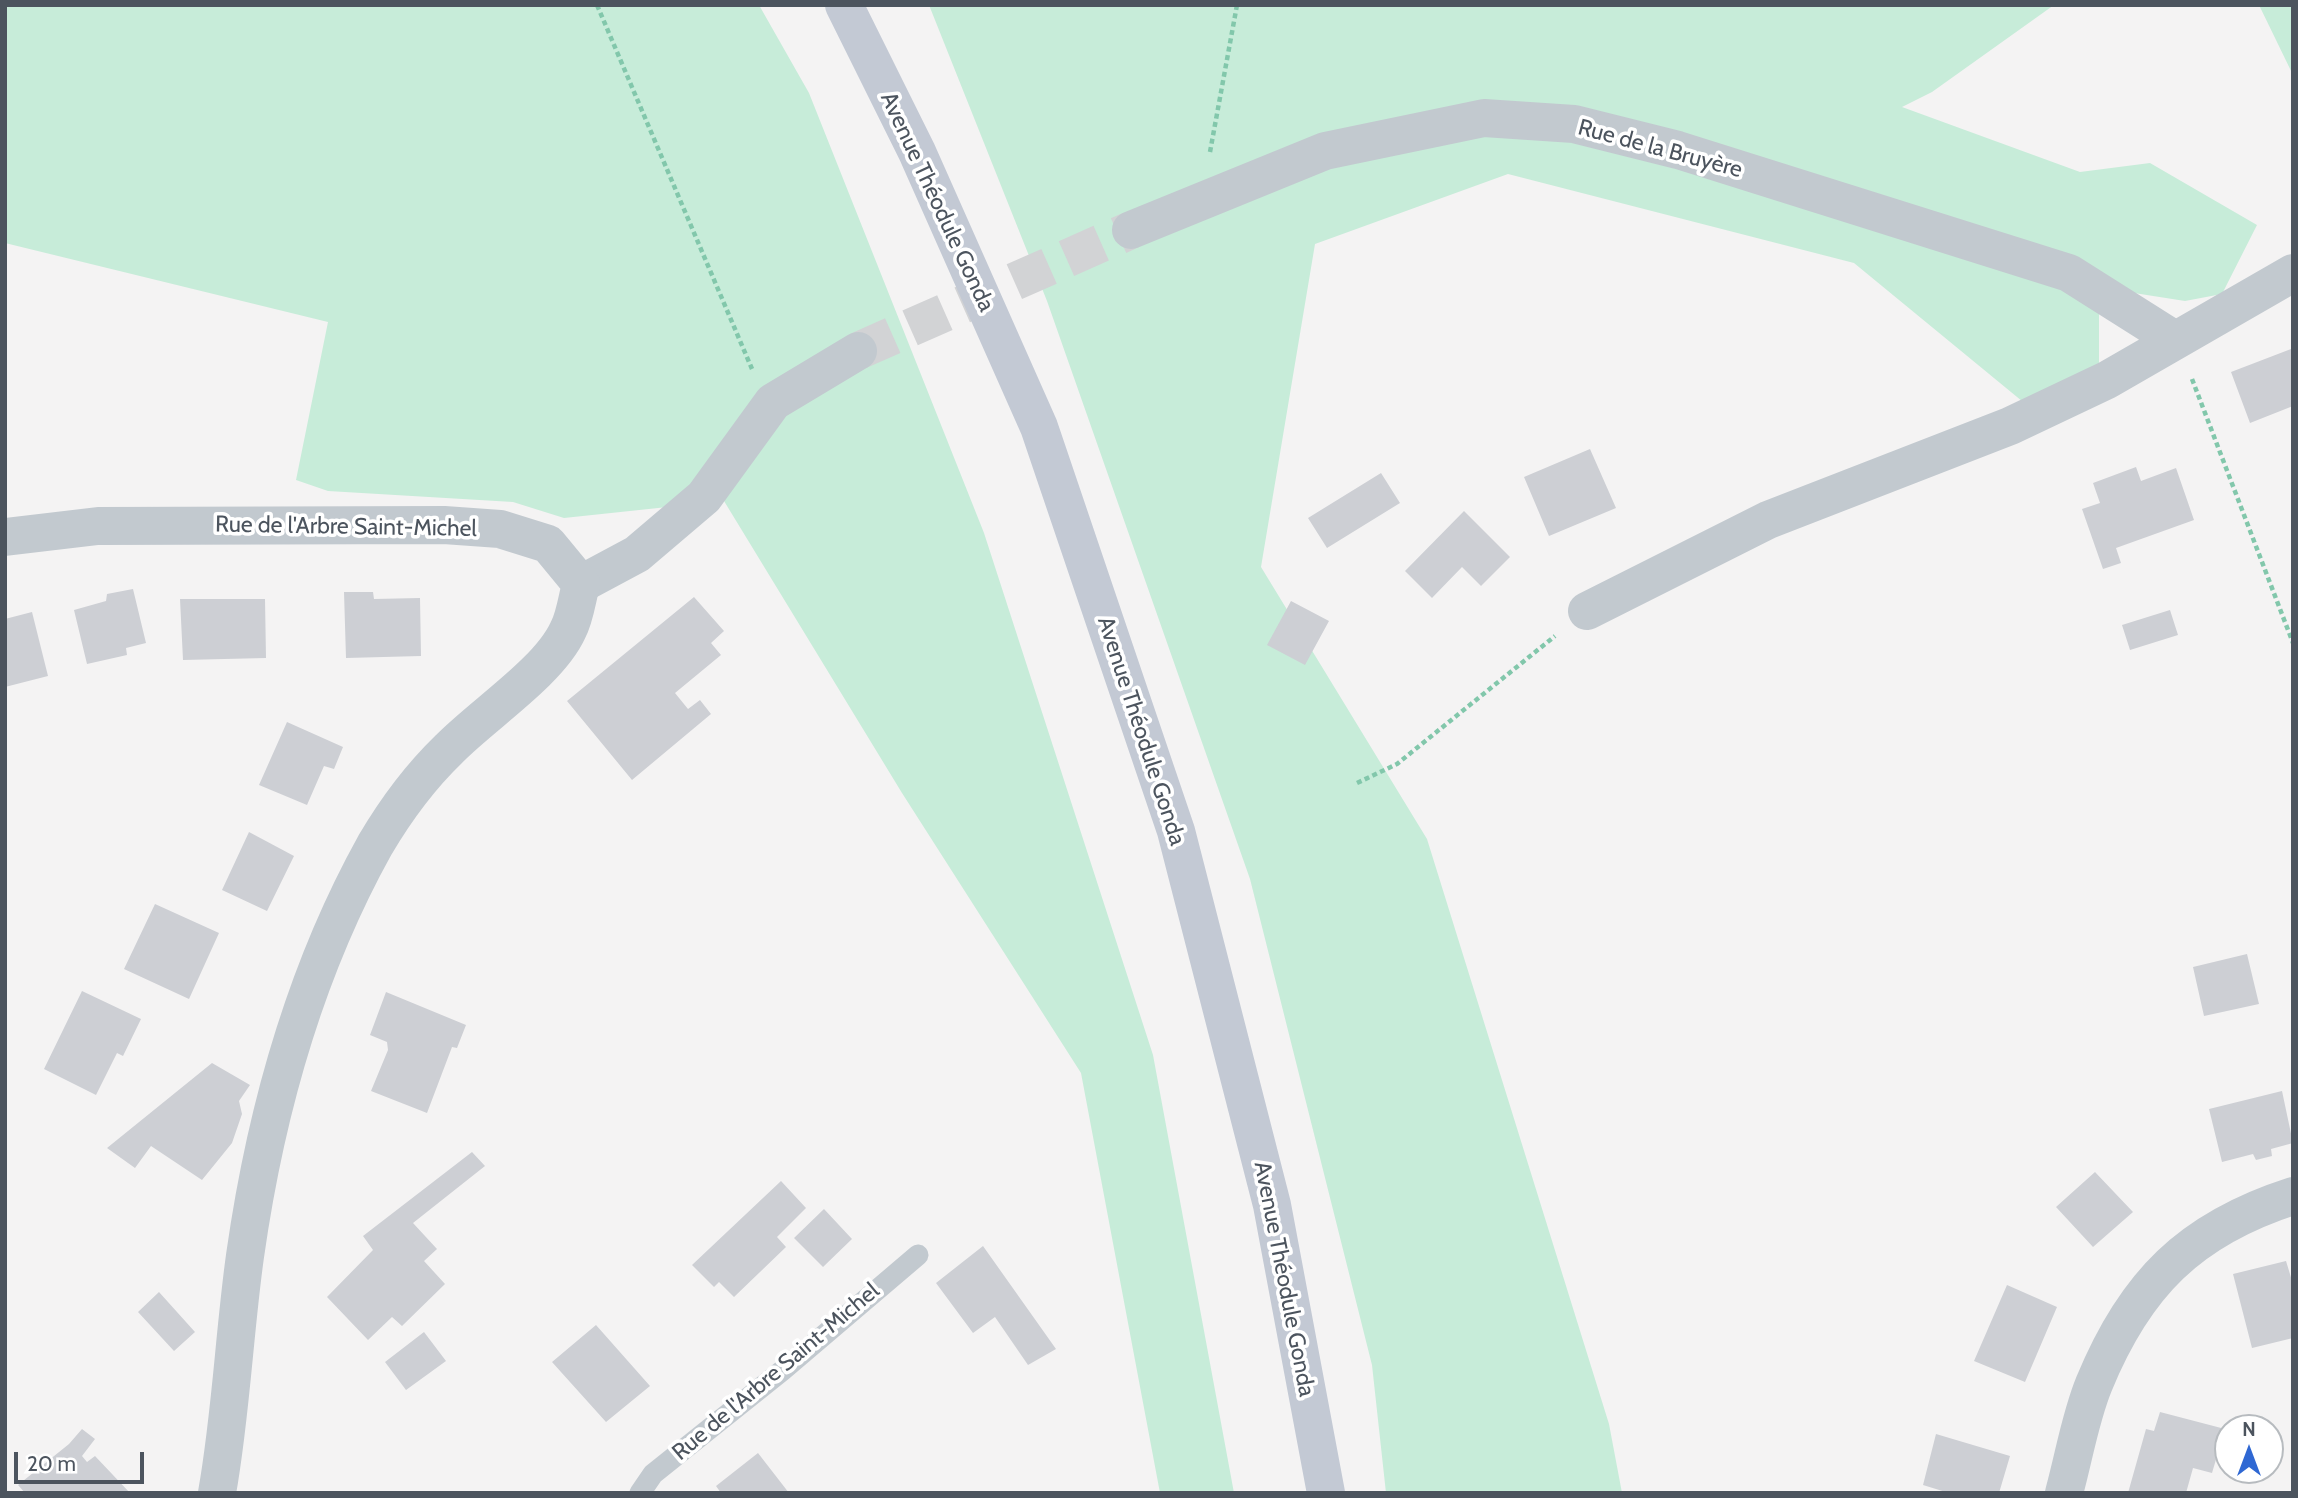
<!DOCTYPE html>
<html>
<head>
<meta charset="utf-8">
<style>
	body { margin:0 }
	#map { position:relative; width:2298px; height:1498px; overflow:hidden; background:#f4f3f3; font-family:Cabin,sans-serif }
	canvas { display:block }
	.frame { position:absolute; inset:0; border:7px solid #4c545e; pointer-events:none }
	.north { position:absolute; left:2214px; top:1414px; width:70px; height:70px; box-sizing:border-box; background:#fff; border:2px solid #b7bbbf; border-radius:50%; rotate:0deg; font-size:19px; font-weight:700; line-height:28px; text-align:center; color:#4c545e }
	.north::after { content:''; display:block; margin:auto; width:24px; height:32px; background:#2f68d3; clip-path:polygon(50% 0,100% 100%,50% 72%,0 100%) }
	.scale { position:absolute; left:14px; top:1452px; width:130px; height:32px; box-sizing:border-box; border:4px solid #4c545e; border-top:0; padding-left:9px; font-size:21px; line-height:24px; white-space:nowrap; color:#4c545e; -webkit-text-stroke:5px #fff; paint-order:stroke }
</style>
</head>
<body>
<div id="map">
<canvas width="2298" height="1498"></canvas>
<div class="frame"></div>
<div class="north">N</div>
<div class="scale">20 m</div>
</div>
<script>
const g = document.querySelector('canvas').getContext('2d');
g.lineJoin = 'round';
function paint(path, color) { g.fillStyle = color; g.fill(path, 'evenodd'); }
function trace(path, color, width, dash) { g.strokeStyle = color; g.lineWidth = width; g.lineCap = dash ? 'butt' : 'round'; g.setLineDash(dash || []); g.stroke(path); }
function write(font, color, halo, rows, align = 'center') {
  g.font = font + ' Cabin,sans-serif'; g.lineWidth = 7; g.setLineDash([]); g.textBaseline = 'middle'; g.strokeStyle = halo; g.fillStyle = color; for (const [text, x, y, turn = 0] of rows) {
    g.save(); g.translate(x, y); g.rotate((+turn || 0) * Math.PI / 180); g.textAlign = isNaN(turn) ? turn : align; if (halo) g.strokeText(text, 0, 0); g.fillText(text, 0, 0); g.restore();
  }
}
paint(new Path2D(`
	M5,5H759L809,93L984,533L1153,1055L1234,1493H1160L1081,1073L902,793L724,501L564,518L513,502L328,491L296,480L328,322L5,243Z
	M929,5H2054L1932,92L1902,107L2080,172L2150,163L2257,225L2222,294L2185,301L2115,290L2099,314V368L2028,406L1854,263L1508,174L1315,244L1261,567L1427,839L1609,1424L1622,1493H1386L1372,1365L1250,879L1047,301Z
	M2259,5H2293V75Z`), '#c7ecd9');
paint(new Path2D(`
	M2291,349L2293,406L2250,423L2231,372Z
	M1590,449L1616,508L1549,536L1524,477Z
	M2136,467L2141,481L2176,468L2194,520L2116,548L2121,563L2103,569L2082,509L2100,503L2093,483Z
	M1381,473L1400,503L1327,548L1308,518Z
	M1464,511L1510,557L1481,586L1462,567L1432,598L1405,571Z
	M133,589L146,643L126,648L127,655L87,664L74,610L106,601L107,594Z
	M344,592H373L374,599L420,598L421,656L346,658Z
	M694,597L724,631L711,643L721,655L675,693L688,709L700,700L711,714L632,780L567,701Z
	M180,599H265L266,658L183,660Z
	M1291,601L1329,621L1305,665L1267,645Z
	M2170,610L2178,635L2130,650L2122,625Z
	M32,612L48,676L5,687V619Z
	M287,722L343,747L334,769L324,766L307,805L259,785Z
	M249,832L294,856L267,911L222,890Z
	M155,904L219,933L189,999L124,969Z
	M2247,954L2259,1004L2204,1016L2193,967Z
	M82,991L141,1019L123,1056L117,1053L96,1095L44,1069Z
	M386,992L466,1025L457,1048L452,1047L427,1113L371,1091L388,1050L387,1042L370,1035Z
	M212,1063L250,1085L239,1101L242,1114L232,1143L202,1180L151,1146L135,1168L107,1148Z
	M2282,1091L2293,1143L2271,1149L2272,1156L2256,1160L2253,1154L2222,1162L2209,1109Z
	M472,1152L485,1166L413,1223L437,1249L424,1261L445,1284L402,1326L392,1317L368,1340L327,1297L373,1250L363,1236Z
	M2095,1172L2133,1212L2093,1247L2056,1207Z
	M781,1181L806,1208L777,1237L786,1247L734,1297L719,1282L714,1287L692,1265Z
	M824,1209L852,1239L823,1267L794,1238Z
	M983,1246L1056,1349L1028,1365L995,1317L973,1333L936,1283Z
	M2286,1261L2293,1284V1338L2252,1348L2233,1274Z
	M2007,1285L2057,1307L2025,1382L1974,1361Z
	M159,1292L195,1332L174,1351L138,1312Z
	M596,1325L650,1386L606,1422L552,1362Z
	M424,1332L446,1361L406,1390L385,1362Z
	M2160,1412L2225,1429L2212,1473L2193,1468L2186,1493H2128L2146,1429L2154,1431Z
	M82,1429L95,1439L82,1456L87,1462L95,1456L130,1493H25L18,1485L69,1444Z
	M1936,1434L2010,1456L1999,1493H1949L1923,1485Z
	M758,1453L789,1493H721L716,1486Z`), '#cdcfd4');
trace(new Path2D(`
	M858,351L1131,230`), '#d2d3d5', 38, [38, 19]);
trace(new Path2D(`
	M597,5L752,369
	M1210,152L1237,5
	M2192,379L2293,643
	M1357,783L1397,764L1555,636`), '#82c7ab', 4.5, [5, 3.5]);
trace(new Path2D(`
	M640,1493L653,1474L783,1370L918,1255`), '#c2c9cf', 21);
trace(new Path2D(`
	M1131,230L1325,151L1484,118L1574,124L1678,150L2069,273L2175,340
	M581,584L637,554L704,497L773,402L858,351
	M1587,611L1768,520L2010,426L2107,380L2293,273
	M2064,1493C2074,1457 2080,1418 2094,1384C2135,1284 2190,1229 2293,1196`), '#c2c9cf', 38);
trace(new Path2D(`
	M5,537L98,526L444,525L500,529L548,544L581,584C577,599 575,617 568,630C549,672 482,715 449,749C420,777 395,811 375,845C305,971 265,1115 245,1256C234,1335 231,1415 217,1493`), '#c2c9cf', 38);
trace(new Path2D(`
	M844,5L917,152L1039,427L1176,831L1272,1205L1326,1493`), '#c3c9d4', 38);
write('23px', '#4c545e', '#fff', [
	["Rue de la Bruyère",1660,149,15],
	["Avenue Théodule Gonda",937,202,65],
	["Rue de l'Arbre Saint-Michel",346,527,1],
	["Avenue Théodule Gonda",1141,731,72],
	["Avenue Théodule Gonda",1284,1279,79],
	["Rue de l'Arbre Saint-Michel",776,1372,-40]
]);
</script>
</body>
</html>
